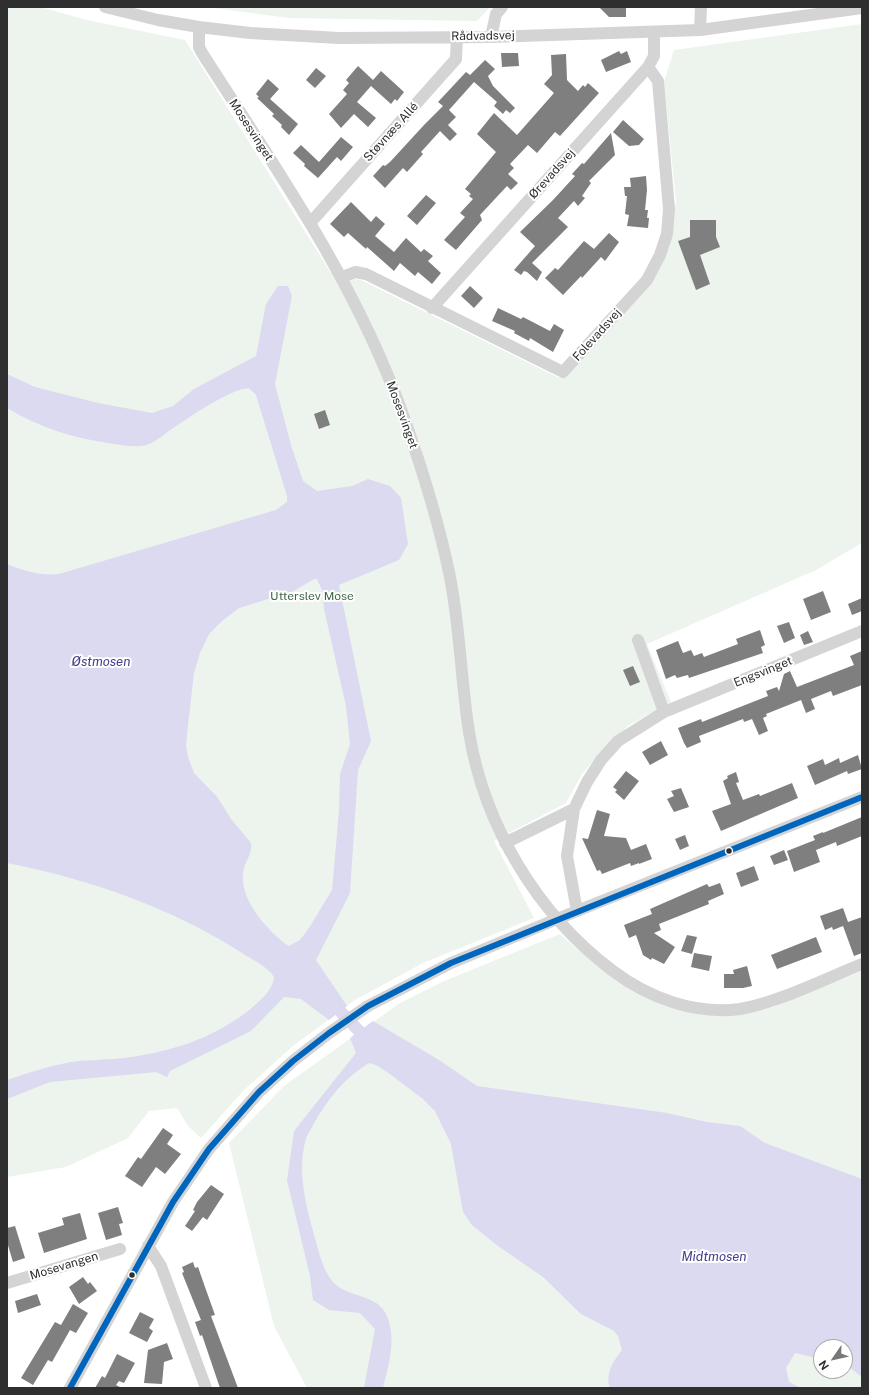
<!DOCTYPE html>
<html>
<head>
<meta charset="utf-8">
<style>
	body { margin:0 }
	#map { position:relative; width:869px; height:1395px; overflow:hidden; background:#fff; font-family:"Public Sans",sans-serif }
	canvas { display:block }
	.frame { position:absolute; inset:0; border:8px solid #2f2f2f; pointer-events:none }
	.north { position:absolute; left:813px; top:1339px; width:40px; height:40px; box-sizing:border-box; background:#fff; border:1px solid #acacac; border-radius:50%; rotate:236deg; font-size:11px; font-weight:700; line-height:16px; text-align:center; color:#2f2f2f }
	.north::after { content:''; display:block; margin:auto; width:14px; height:18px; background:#787878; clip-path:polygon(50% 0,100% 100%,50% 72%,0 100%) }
</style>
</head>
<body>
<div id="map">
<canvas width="869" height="1395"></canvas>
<div class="frame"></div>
<div class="north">N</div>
</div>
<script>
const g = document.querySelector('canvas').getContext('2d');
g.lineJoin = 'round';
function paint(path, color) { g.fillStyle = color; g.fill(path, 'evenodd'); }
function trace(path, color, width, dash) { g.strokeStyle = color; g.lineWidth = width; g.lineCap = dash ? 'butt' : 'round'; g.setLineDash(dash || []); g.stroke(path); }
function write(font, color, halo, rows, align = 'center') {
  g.font = font + ' "Public Sans",sans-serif'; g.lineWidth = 4; g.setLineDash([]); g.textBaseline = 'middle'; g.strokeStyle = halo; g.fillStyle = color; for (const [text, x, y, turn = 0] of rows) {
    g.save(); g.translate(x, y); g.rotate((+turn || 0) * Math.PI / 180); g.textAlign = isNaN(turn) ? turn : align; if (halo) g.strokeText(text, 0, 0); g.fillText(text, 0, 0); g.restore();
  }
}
paint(new Path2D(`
	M7,7H40L87,20L185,40L331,273L361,280L559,378L654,277L671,231L676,202L664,82L674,50L862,24V543L816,570L647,644L671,702L629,725L603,749L582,774L566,803L494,841L534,918L423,963L355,1000L293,1046L244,1090L201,1138L188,1126L177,1108L149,1111L128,1138L66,1167L7,1177Z
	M206,7H490L477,21L289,18Z
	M560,934C620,988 677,1031 763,1010C774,1008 784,1002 794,998C817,989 839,980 862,971V1388H307L274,1326L229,1143L284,1086L400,1003L444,981ZM821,1347H845V1371H821Z`), '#ecf4ed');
paint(new Path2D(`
	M278,286H288L292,296L275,384L291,445L303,481L317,491L352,486L368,479L390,486L401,498L408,544L399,560L339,585L371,741L358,770L350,893L316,960L347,1006L329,1020L301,999L284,997L251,1031L170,1071L167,1077L156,1072L50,1082L7,1099V1080C28,1073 49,1066 71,1062C85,1060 100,1060 114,1059C165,1054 214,1040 254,1006C262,998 273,990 274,977C269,968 255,961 245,955C175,909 90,879 7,863V564C25,571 40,576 59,574L276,510L287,502V496L256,395L250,389C236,384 179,424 165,434C158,439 151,445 141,446C132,447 122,445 114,444C77,439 39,428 7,408V374L35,387L98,403L152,413L173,406L194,389L256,356L266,304ZM314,579H317L322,590L324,609L346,706L350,744L340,774L339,811L332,890L309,928L300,940L289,946L284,943C265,927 240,900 243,873C244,862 253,854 251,843L231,819L218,798L194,773L188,757L186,746L187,734L194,673L200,653L209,634L222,621L239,608L294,591Z
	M373,1021L439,1060L477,1086L667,1113L707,1122L740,1126L765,1143L862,1179V1377L845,1364V1347H821V1359L795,1353L786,1368L789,1382L801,1388H610C605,1373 613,1362 622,1350L618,1336L614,1331L581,1314L543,1277L498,1246L472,1225L463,1212L451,1144L435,1111L423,1099L387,1072L376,1065L369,1063C344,1078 327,1100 313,1125C311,1130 306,1136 305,1142C298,1172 305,1202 313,1231C318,1248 322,1271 335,1284C350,1298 376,1294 386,1314C397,1338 389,1364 383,1388H364L375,1329L360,1313L329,1310L313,1300L310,1276L287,1180L294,1131L356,1053L350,1038Z`), '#dbdaf0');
trace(new Path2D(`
	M340,1011L360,1032`), '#dbdaf0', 12);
paint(new Path2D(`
	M599,7H626V17H609Z
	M619,51L621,54L627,51L631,62L606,72L601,60Z
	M501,53H518L519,66L502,67Z
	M566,54L567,80L578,91L583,85L585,87L588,83L599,93L560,136L555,132L537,153L528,145L510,164L514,168L508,174L518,183L511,190L507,186L480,215L482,220L456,250L444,240L465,217L460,213L473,199L469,196L471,194L465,189L496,152L477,134L494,113L517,135L554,93L544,84L552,75L551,55Z
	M485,60L495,69L488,76L493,86L515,108L510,113L506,110L503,114L494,106L497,102L474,82L449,110L456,117L448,125L457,134L450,141L440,131L421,152L423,154L407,172L403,168L385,188L373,176L383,165L385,166L390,162L424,125L443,106L438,102L466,72L470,75Z
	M358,66L373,80L381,71L404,92L397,101L395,99L391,104L371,86L357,102L376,118L368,127L354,114L341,128L329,114L347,94L343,90L349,83L346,80Z
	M316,68L326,76L315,88L306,80Z
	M268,79L279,89L270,99L298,124L289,135L281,127L282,125L272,116L274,114L257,98L259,97L256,94Z
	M623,120L644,139L639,145L629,146L613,132Z
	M611,133L615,155L589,181L591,183L582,196L585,198L578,206L574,201L558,218L568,227L532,263L542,272L537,281L527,272L524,271L521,275L514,270L535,246L520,232L553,200L575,176L572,174L582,163L584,164Z
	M341,137L353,147L341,161L337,157L318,178L304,166L305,164L293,153L301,145L319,162Z
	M646,176L647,190L645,210H648L647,218H649L648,228L627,226L629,215L625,214L627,196H625L624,187H631L630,178Z
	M426,195L436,203L417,225L407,216Z
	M351,202L371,222L376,216L385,224L375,236L394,252L406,238L421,252L424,249L433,256L428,261L441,273L432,284L418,272L415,276L400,263L394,271L367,247L366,249L348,233L344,237L330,224Z
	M690,220H716V237L720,247L700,255L710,284L696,290L678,241L690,237Z
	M609,233L619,242L605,261L601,257L582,278L581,276L563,295L545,278L555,268L558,270L584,241L594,249Z
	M470,286L483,298L474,308L461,296Z
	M498,308L521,319L523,317L550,331L554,324L564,330L553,352L530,338L529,341L514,333L515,331L492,321Z
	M325,410L330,425L319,429L314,414Z
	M823,591L831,612L811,620L803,599Z
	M862,598V611L852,615L848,604Z
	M789,622L795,638L784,643L777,626Z
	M760,630L765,645L761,647L763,653L689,678L688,675L684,676L677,678L675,675L666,679L656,650L678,641L683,653L691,650L694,656L702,653L704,657L738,644L736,639Z
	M808,631L813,642L804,645L800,635Z
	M862,651V685L833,696L831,691L811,699L815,709L806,713L801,700L766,714L767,716L763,718L768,731L759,735L752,719L744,722L743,719L699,736L701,742L687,748L684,743L678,728L701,719L702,722L768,696L766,691L777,687L779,691L784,674L790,671L797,687L854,665L850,656Z
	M633,666L640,682L630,686L623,670Z
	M661,741L668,755L650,765L642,752Z
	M858,755L862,769L848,774L847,771L815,785L807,766L823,759L825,765L839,758L840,763Z
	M626,771L639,781L624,800L615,792L617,790L613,787Z
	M736,772L739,782L736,783L743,800L759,794L760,796L792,783L798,798L721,831L712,811L731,804L723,781L728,778L727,776Z
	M681,788L689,807L674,812L667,799L674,796L671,791Z
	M597,810L610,814L604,836L626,838L631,850L646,844L652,859L639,864V863L631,866L630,863L602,874L600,870L597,871L582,838L588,839Z
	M862,817V836L837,846L836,842L816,850L820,862L794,872L787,851L815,840L813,836L823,832V833Z
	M685,835L689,846L680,850L675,839Z
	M784,850L788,860L774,865L770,856Z
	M754,866L759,880L741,887L736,873Z
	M720,883L724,894L708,901L709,904L659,924L661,930L654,933L675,947L664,964L652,958L651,960L643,955L636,935L629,938L624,925L652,914L650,909L707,884L709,887Z
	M843,908L848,922L862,917V953L854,956L843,926L833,930L832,927L825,930L820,916Z
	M687,935L697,937L692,954L681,951Z
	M816,937L822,952L777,969L771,955Z
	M694,953L712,956L709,971L691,967Z
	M747,966L752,986L743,988H724V974H734L733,970Z
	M163,1128L173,1135L167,1144L181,1154L165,1174L156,1167L142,1187L125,1176L138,1157L141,1159Z
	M211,1185L224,1194L207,1220L203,1217L192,1231L185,1226L195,1211L193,1210L197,1202Z
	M118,1207L123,1223L119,1224L122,1235L106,1240L98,1213Z
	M80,1213L87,1239L44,1253L38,1233L64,1225L62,1218Z
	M15,1226L25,1258L13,1262L7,1242V1228Z
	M193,1262L195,1268L198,1267L205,1287L215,1315L211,1316L238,1388H220L202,1335L200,1336L195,1322L201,1320L182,1273L184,1272L182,1267Z
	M83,1277L88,1284L90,1282L97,1291L79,1304L69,1287Z
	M37,1294L41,1305L18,1313L15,1301Z
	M73,1304L88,1313L76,1333L70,1330L52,1362L48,1360L33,1385L21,1378L55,1322L61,1325Z
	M140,1312L154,1319L149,1328L153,1331L147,1342L129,1333Z
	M167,1343L173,1359L164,1362L162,1384L144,1383L148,1350Z
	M117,1354L135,1363L124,1383L119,1381L116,1385L122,1388H95L102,1376L105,1378Z`), '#7f7f7f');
trace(new Path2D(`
	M105,7L158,20L199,27L250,33L339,38L491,37L700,30L862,8
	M199,27V47L202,53C277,170 357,284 403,415C422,468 439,523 450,577C460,628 461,681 469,732C484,825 537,914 613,971C649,998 695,1015 740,1009C777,1003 827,978 862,964
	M700,30L701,7
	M491,37L496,14L502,7
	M311,222L456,59L457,37
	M342,277L355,272L366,274L563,372L647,280L660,255L667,234L669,209L658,81L648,67
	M432,308L648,67L654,56V33
	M638,640L664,712
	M505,843L574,809
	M577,911L567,856L574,809L587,782L601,760L618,741L664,712L862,631
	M148,1246L161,1266L206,1388
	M7,1283L120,1249
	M70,1388L173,1202L209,1149L259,1092L293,1061L329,1033L368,1006L451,963L557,919L862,797`), '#d4d4d4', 12);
trace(new Path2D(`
	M70,1388L173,1202L209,1149L259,1092L293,1061L329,1033L368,1006L451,963L862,797`), '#0065bd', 6);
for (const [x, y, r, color] of [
	[729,851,3.5,"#2f2f2f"],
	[132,1275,3.5,"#2f2f2f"]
]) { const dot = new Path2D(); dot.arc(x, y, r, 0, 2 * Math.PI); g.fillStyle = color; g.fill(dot); trace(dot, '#fff', 1.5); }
write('12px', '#2f2f2f', '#fff', [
	["Rådvadsvej",483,36,-1],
	["Mosesvinget",251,130,57],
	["Støvnæs Allé",391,132,-48],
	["Ørevadsvej",552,174,-48],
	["Folevadsvej",597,335,-48],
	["Mosesvinget",402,415,70],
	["Engsvinget",763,672,-22],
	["Mosevangen",64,1266,-17]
]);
write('12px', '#3e6845', '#fff', [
	["Utterslev Mose",312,596]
]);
write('italic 13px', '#42418d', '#fff', [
	["Østmosen",101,662],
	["Midtmosen",714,1257]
]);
</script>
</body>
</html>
